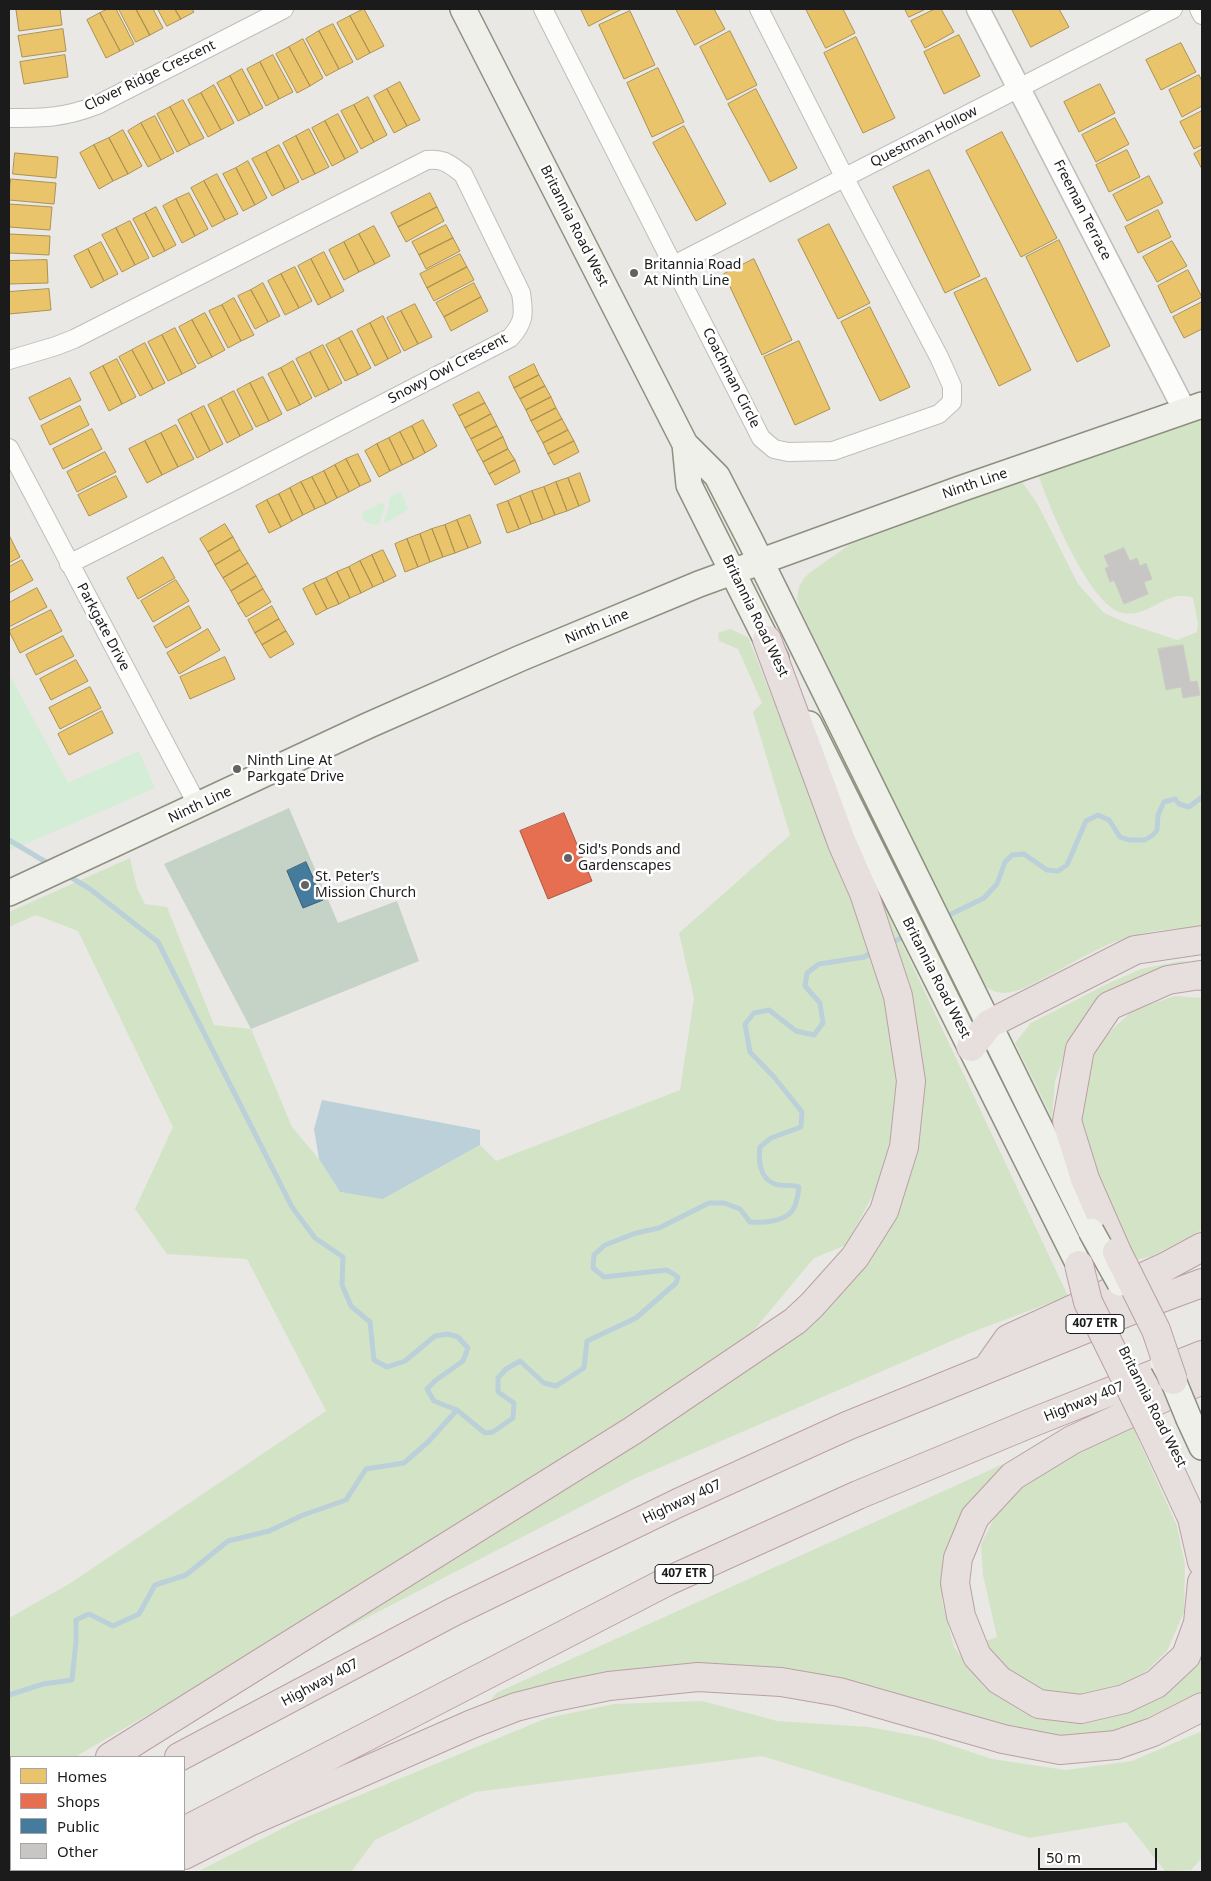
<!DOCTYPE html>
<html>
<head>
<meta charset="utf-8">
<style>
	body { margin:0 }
	#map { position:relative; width:1211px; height:1881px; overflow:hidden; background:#e9e8e4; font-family:"Noto Sans",sans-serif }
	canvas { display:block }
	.frame { position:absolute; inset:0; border:10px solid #1b1b1b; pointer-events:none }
	.legend { position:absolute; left:10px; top:1756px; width:175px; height:115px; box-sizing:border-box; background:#fff; border:1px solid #a4a4a4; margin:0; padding:6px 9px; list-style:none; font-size:15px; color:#1b1b1b }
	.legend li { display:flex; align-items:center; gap:10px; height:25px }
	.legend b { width:25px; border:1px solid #a4a4a4 }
	.scale { position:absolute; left:1038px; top:1848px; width:119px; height:22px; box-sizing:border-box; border:2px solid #1b1b1b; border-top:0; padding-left:6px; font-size:15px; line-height:18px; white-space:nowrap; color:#1b1b1b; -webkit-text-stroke:4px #fff; paint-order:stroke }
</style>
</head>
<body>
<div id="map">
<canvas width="1211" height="1881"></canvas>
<div class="frame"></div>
<ul class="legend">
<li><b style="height:14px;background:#e9c46a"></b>Homes</li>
<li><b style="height:14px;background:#e76f51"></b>Shops</li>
<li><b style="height:14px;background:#457b9d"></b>Public</li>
<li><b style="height:14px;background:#c7c6c4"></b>Other</li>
</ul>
<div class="scale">50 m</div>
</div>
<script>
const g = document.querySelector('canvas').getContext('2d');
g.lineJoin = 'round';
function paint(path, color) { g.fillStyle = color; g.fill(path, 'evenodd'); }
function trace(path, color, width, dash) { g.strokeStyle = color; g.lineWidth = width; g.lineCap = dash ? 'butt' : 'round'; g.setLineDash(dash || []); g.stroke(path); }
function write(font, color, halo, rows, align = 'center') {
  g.font = font + ' "Noto Sans",sans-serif'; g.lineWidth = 5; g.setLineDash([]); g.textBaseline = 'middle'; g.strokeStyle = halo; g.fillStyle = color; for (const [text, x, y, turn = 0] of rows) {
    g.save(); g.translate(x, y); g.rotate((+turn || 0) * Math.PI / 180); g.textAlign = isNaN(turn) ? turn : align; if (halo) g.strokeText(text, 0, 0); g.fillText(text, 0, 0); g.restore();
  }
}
paint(new Path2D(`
	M1202,417V930C1172,926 1141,932 1112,943C1089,953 1067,966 1044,978C1032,984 1019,992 1005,993C995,993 988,989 981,983L800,608L797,599L799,587L804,578L812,571L849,545L1020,481L1022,482L1037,503L1078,584L1104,613L1129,624L1177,640L1197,632L1198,624L1193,598C1173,589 1155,609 1136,613C1130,614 1123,614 1117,611C1086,596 1049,507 1038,474Z
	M730,629L748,637L864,930L883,985L897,1051L896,1115L880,1182L846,1245L814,1258L740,1347L201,1684L75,1757H11V1794L9,1795V1618L69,1584L326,1411L247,1259L167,1254L135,1209L173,1127L78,931L36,915L9,927V912L130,858L137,888L145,904L167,907L214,1025L251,1029L292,1127L319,1159L340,1192L385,1198L480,1145L496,1161L680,1090L694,998L679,933L790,835L753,712L762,703L738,649L719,641L718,633Z
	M882,901L1068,1296L970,1333L636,1478L324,1640L322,1635L785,1345L856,1275L917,1136L922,1053L910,985L878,904Z
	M1181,961L1202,963L1195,973L1069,1044L1055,1081L1052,1118L1015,1043L1031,1023L1109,983L1141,969Z
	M1175,996L1202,998V1230L1152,1256L1129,1262L1077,1116L1082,1077L1102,1039L1133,1010Z
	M1130,1421L1177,1526L1185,1565L1184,1612L1167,1651L1136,1681L1103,1695L1062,1697L1026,1687L999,1665L981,1643L997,1637L983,1575L981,1544L998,1510L1032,1479Z
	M1010,1461L1012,1464L946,1556L942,1601L954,1647L984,1687L1036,1717L1084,1723L1128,1709L1202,1635V1691L1134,1724L1092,1736H1035L780,1670L487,1706L496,1693Z
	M702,1701L777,1721L869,1727L929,1738L992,1759L1066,1770L1132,1761L1202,1731V1858L1191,1870L1165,1871L1126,1822L1029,1838L762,1756L475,1792L375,1840L351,1872H197L297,1821L547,1718L614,1704Z`), '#d3e4c6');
paint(new Path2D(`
	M289,808L338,923L397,901L419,961L251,1029L164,864Z`), '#c4d3c6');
paint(new Path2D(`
	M400,492L402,493L408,510L385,523L384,521L389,507V498Z
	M380,503L384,504V509L379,524C372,527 362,522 362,513Z
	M9,674L68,783L139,751L155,788L9,851Z`), '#d4edd6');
paint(new Path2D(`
	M322,1100L480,1130V1145L383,1199L340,1192L319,1159L314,1129Z`), '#bbd0d9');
const homes = new Path2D(`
	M23,9H60L62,25L19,31L16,10Z
	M108,9H116L134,44L120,51L100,13Z
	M119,9H136L150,35L136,42Z
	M136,9H153L163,28L150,35Z
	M158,9H175L181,19L167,26Z
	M175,9H192L194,12L181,19Z
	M364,9L384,46L370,53L350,16Z
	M581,9H622L589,26Z
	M676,9H714L725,29L695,45Z
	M806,9H843L855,33L826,48Z
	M905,9H926L909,17Z
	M935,9H941L954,32L925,48L911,21Z
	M1012,9H1059L1069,27L1031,47Z
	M630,11L655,65L624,79L599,25Z
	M100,13L120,51L106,58L87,20Z
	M350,16L370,53L357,60L337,23Z
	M333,24L353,62L339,69L319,31Z
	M63,29L66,51L22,57L18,36Z
	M319,31L339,69L326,76L306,39Z
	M730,31L757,85L727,100L700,47Z
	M959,35L980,76L944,94L924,52Z
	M856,37L895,118L863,133L824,53Z
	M303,39L323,78L310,86L289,47Z
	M1181,43L1196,72L1161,90L1146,60Z
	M289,47L310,86L297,93L276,54Z
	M65,55L68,77L24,84L20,62Z
	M273,55L293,92L279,99L260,62Z
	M260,62L279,99L266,106L247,69Z
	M658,68L684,122L652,137L627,83Z
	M242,69L263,108L250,115L230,76Z
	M1199,75L1202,81V106L1182,117L1169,90Z
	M230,76L250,115L238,121L217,83Z
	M400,82L420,120L407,126L387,89Z
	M1100,84L1115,113L1079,132L1064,102Z
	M214,85L234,123L221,130L201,93Z
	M387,89L407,126L394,133L374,96Z
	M756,89L797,168L770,182L728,104Z
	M201,93L221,130L208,137L188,100Z
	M368,97L387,135L374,142L354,105Z
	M183,100L204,138L190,145L170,107Z
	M354,105L374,142L361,149L341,111Z
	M170,107L190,145L177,152L157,114Z
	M1202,111V145L1194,149L1180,122Z
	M338,114L358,152L345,159L325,121Z
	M155,116L174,153L161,160L141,123Z
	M1115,118L1129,144L1096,162L1082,135Z
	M325,121L345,159L332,166L312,128Z
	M141,123L161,160L148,167L128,131Z
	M684,126L726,204L696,221L653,143Z
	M309,129L329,167L315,174L296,136Z
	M123,130L142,166L128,174L109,138Z
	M1002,132L1057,238L1021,257L966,151Z
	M296,136L315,174L302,180L283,143Z
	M109,138L128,174L113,181L94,145Z
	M94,145L113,181L99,189L80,153Z
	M279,145L299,182L285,189L266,152Z
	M1202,149V169L1194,154Z
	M1127,150L1140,177L1109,192L1096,165Z
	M266,152L285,189L272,196L252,159Z
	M15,153L58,157L56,178L13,174Z
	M248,161L267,198L255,205L236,168Z
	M236,168L255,205L243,211L223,174Z
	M929,170L980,276L945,293L893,187Z
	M217,174L238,214L225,220L204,181Z
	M1149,176L1163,203L1127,221L1113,195Z
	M11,179L56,183L54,204L9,200Z
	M204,181L225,220L212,227L191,188Z
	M189,193L208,229L195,236L176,199Z
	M430,193L437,207L398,227L391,213Z
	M176,199L195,236L182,243L163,206Z
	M9,204L52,207L50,230L9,227Z
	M156,207L176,245L165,251L145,213Z
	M437,207L444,221L406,242L398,227Z
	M1158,210L1171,237L1138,253L1125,227Z
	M145,213L165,251L153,257L133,219Z
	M130,221L149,258L135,265L116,228Z
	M829,224L870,303L838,319L798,240Z
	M446,225L453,238L419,255L412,242Z
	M374,226L390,256L375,264L359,234Z
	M116,228L135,265L122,272L102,235Z
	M9,234L50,236L49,255L9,253Z
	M359,234L375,264L359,272L344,242Z
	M453,238L460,251L426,269L419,255Z
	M1059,240L1110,346L1077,362L1026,257Z
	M1172,241L1187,266L1157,282L1143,257Z
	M101,242L118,274L104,281L88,249Z
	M344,242L359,272L344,280L329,250Z
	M88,249L104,281L91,288L74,256Z
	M324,252L344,291L331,298L311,259Z
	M460,254L467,267L427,288L420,274Z
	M311,259L331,298L318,305L298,266Z
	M754,259L792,340L762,355L724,274Z
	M47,260L48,283L9,284V261Z
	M295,267L312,301L299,308L281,274Z
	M467,267L474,280L434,301L427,288Z
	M1188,270L1202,297L1171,313L1158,286Z
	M281,274L299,308L285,315L268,281Z
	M986,278L1031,370L999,386L954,293Z
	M263,283L280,316L268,322L251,290Z
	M474,283L481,297L444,317L436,303Z
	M49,289L51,310L9,314V292Z
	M251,290L268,322L255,329L238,296Z
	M481,297L488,311L451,331L444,317Z
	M234,298L254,335L241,341L222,305Z
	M1202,302V329L1184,338L1173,317Z
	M415,304L432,337L418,344L401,311Z
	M222,305L241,341L228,348L209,311Z
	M870,307L910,387L880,401L841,322Z
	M401,311L418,344L404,351L387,318Z
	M205,313L225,350L212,357L192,320Z
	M383,316L401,352L388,359L370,323Z
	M192,320L212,357L198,364L179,327Z
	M370,323L388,359L375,366L357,330Z
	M175,328L196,367L182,374L162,335Z
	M352,331L371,368L358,375L339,338Z
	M162,335L182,374L168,381L148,342Z
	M339,338L358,375L345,381L326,345Z
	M799,341L830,409L795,425L764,357Z
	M145,343L165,383L153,389L132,350Z
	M323,345L342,383L329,390L310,352Z
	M132,350L153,389L140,396L119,357Z
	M310,352L329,390L315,397L296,359Z
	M117,359L136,397L122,404L103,366Z
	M293,361L312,398L300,405L281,368Z
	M534,364L539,375L514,388L509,377Z
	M103,366L122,404L109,411L90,373Z
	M281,368L300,405L287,411L268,374Z
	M539,375L545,386L520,399L514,388Z
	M263,377L282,414L269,421L250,383Z
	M70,378L81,400L40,420L29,398Z
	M250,383L269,421L256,427L237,390Z
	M545,386L551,397L526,410L520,399Z
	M234,391L253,429L240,436L221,398Z
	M479,392L485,403L459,416L453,405Z
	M551,397L556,408L531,421L526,410Z
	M221,398L240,436L227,443L208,405Z
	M485,403L491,414L465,428L459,416Z
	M80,406L89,425L50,445L41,426Z
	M204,406L223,444L210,451L191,413Z
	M556,408L562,419L537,432L531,421Z
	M191,413L210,451L197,458L178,420Z
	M491,414L497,426L471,439L465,428Z
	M562,419L568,430L543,443L537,432Z
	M423,420L437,446L425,453L412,426Z
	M176,425L194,459L178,467L161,433Z
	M412,426L425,453L414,459L400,432Z
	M497,426L503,437L477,451L471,439Z
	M92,429L102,449L63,469L53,449Z
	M568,430L574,441L548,454L543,443Z
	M400,432L414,459L402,465L389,438Z
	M161,433L178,467L162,475L145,441Z
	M503,437L508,449L483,462L477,451Z
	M389,438L402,465L390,471L377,444Z
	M145,441L162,475L147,483L129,449Z
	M574,441L579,452L554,465L548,454Z
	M377,444L390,471L379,477L365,451Z
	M508,449L515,460L489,474L483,462Z
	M105,452L116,472L77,492L67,472Z
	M358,454L371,481L360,486L346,459Z
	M346,459L360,486L349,492L335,465Z
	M515,460L520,472L495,485L489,474Z
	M335,465L349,492L337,498L324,471Z
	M324,471L337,498L326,504L312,477Z
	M580,473L590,501L579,506L568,478Z
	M116,476L127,497L89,516L78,495Z
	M312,477L326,504L315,509L301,482Z
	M568,478L579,506L567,511L556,482Z
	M301,482L315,509L303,515L290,488Z
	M556,482L567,511L555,515L544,487Z
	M544,487L555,515L543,520L532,491Z
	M290,488L303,515L292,521L279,494Z
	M532,491L543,520L531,524L520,496Z
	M279,494L292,521L281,527L267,500Z
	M520,496L531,524L519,529L508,501Z
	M267,500L281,527L269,533L256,506Z
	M508,501L519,529L507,533L497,505Z
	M470,515L481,543L468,548L457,520Z
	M457,520L468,548L455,553L445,525Z
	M225,524L233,537L208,552L200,539Z
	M445,525L455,553L443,557L432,529Z
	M432,529L443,557L430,562L420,534Z
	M420,534L430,562L418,567L407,539Z
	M9,535L20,557L9,563Z
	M233,537L240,550L215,565L208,552Z
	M407,539L418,567L405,572L395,544Z
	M240,550L248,563L223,578L215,565Z
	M383,550L396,576L384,582L372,555Z
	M372,555L384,582L373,587L360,561Z
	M163,557L175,578L138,599L127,578Z
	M22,560L33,580L9,593V567Z
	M360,561L373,587L361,593L349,567Z
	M248,563L256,576L231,591L223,578Z
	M349,567L361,593L350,598L337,572Z
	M337,572L350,598L339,604L326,578Z
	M256,576L263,589L238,604L231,591Z
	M326,578L339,604L327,609L314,583Z
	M176,580L189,601L153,622L141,601Z
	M314,583L327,609L316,615L303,589Z
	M37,588L47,607L9,627V603Z
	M263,589L271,602L246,617L238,604Z
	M189,606L201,628L166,648L154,627Z
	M272,606L279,619L255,633L248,620Z
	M51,610L62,631L20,653L9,631Z
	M279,619L286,631L262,645L255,633Z
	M208,629L220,650L179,674L167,653Z
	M286,631L294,644L270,658L262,645Z
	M63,636L74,656L36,675L26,655Z
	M225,657L235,679L190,699L180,677Z
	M76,660L88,681L51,700L40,679Z
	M90,687L101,708L60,729L49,708Z
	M102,711L113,733L69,755L58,734Z`);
paint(homes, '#e9c46a');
trace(homes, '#ab9152', 1);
const shops = new Path2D(`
	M564,813L592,881L548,899L520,831Z`);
paint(shops, '#e76f51');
trace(shops, '#aa5641', 1);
const public = new Path2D(`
	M306,862L323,900L303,908L287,871Z`);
paint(public, '#457b9d');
trace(public, '#385e76', 1);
trace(new Path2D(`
	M9,840L51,865
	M67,875L90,889L158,942L292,1207L315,1238L343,1257L342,1285L351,1306L370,1322L374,1360L387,1367L405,1361L435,1336L448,1334L458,1337L468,1348L463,1361L436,1380L427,1389L434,1401L457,1410L485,1433L493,1432L513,1418L514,1403L498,1392V1378L506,1369L520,1361L544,1383L556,1386L584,1368L587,1341L636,1318L676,1283L678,1277L667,1270L604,1277L593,1268L594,1255L605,1245L636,1233L659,1228L709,1203H724L740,1209L750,1222C763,1223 783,1222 792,1211C797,1205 798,1194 799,1187C791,1184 783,1187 775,1184C760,1179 758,1161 760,1147L771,1138L801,1127L802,1112L774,1077L750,1052L745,1024L754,1013L769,1010L796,1031L814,1035L823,1023L820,1003L805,986L807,973L819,964L864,957L874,951
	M945,917L984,898L997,884L1005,862L1012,855L1024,854L1047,870L1058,871L1067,865L1086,821L1098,815L1109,820L1120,837L1129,840H1145L1153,835L1157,830L1158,815L1164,802L1175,799L1179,804L1189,807L1202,797
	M888,944L908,935
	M9,1695L43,1684L72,1680L76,1641V1620L89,1614L113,1626L139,1614L155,1585L186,1575L228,1541L269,1531L303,1515L346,1500L366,1469L404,1463L428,1442L457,1410`), '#bbd0d9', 5);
const building = new Path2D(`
	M1124,548L1130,561L1137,558L1140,566L1146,563L1152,579L1144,582L1148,594L1124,604L1114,580L1110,582L1105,568L1109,567L1104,556Z
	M1183,645L1190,682L1197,681L1200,695L1183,698L1181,687L1166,690L1158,649Z`);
paint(building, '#c7c6c4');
trace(building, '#cccac6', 1);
const minor = new Path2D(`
	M543,9L761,438L774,449L788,452L833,451L939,414L952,402V386L939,357L853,194L759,9
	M1199,9L1202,15
	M9,118C44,118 64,118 97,105L284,9
	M674,265L1173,9
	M9,360L56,346L74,339L427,160C444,158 449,164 463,174L521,293C524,313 525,322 510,338L230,483L69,564
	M9,448L198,806`);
const tertiary = new Path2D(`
	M978,9L1185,411`);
const secondary = new Path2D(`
	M463,9L685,444L717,476L750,540L1091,1231
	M685,444L689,485L776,659
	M809,724L1079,1265
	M9,893L367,726L521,658L699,584L960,489L1202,405
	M1189,1419L1202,1447`);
const motorway = new Path2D(`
	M971,1047L989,1024L1135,950L1202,940
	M1117,1252L1085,1179L1067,1121L1080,1049L1109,1006L1168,980L1200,975L1202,976
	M989,1366L1008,1339L1165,1267L1202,1247
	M1202,1380L1072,1440L1013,1476L975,1517L958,1558L955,1583L961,1616L977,1656L999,1680L1039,1704L1081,1709L1124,1699L1156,1684L1186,1656L1198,1623L1202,1582
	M1153,1434L1192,1518L1202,1562
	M110,1757L632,1431L795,1321L812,1305L855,1257L884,1211L904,1147L911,1081L898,996L864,893L842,843L767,640
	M179,1757L453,1612L678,1503L847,1426L1159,1299L1202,1283
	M9,1814L11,1812
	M184,1831L668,1581L858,1495L1031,1423L1202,1355
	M9,1847L11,1846
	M184,1855L249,1822L472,1724L516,1707L555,1697L609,1686L698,1677L781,1682L839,1692L1003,1739L1060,1750L1116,1745L1153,1732L1202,1707
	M104,1872L108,1870
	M149,1872L154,1870`);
trace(minor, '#bfbebc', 20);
trace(tertiary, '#bfbebc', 25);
trace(secondary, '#8d907f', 28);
trace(motorway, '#baa0a4', 30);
trace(minor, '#fcfcfb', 18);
trace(tertiary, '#fcfcfb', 22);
trace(secondary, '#f0f0ea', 25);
trace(motorway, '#e7dede', 28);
const secondaryBridge = new Path2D(`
	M1091,1231L1120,1283
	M1163,1362L1173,1380L1189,1419`);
const motorwayBridge = new Path2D(`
	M1117,1252L1156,1330L1173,1380
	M1079,1265L1088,1302L1153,1434`);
trace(secondaryBridge, '#8d907f', 28, []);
trace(motorwayBridge, '#baa0a4', 30, []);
trace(secondaryBridge, '#f0f0ea', 25);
trace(motorwayBridge, '#e7dede', 28);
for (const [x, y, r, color] of [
	[634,273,5,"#636361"],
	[237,769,5,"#636361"],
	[568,858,5,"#636361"],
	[305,885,5,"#636361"]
]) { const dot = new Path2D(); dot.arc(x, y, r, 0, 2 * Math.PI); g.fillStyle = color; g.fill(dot); trace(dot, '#fff', 2); }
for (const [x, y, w] of [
	[1095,1324,58],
	[684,1574,58]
]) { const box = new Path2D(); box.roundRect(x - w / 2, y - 9.5, w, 19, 4); g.fillStyle = '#fff'; g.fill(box); trace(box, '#1b1b1b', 1); }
write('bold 12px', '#1b1b1b', null, [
	["407 ETR",1095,1324],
	["407 ETR",684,1574]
]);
write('14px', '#1b1b1b', '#fff', [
	["Clover Ridge Crescent",150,76,-26],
	["Questman Hollow",924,137,-27],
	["Freeman Terrace",1082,210,63],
	["Britannia Road West",574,226,63],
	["Snowy Owl Crescent",448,369,-28],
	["Coachman Circle",731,378,63],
	["Ninth Line",975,484,-19],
	["Britannia Road West",755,616,64],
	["Parkgate Drive",103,627,62],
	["Ninth Line",597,627,-23],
	["Ninth Line",200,805,-25],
	["Britannia Road West",936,978,63],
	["Highway 407",1084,1402,-22],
	["Britannia Road West",1152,1407,63],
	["Highway 407",682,1502,-25],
	["Highway 407",320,1683,-28]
]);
write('14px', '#1b1b1b', '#fff', [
	["Britannia Road",644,265],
	["At Ninth Line",644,281],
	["Ninth Line At",247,761],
	["Parkgate Drive",247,777],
	["Sid's Ponds and",578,850],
	["Gardenscapes",578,866],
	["St. Peter’s",315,877],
	["Mission Church",315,893]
], 'left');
</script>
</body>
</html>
